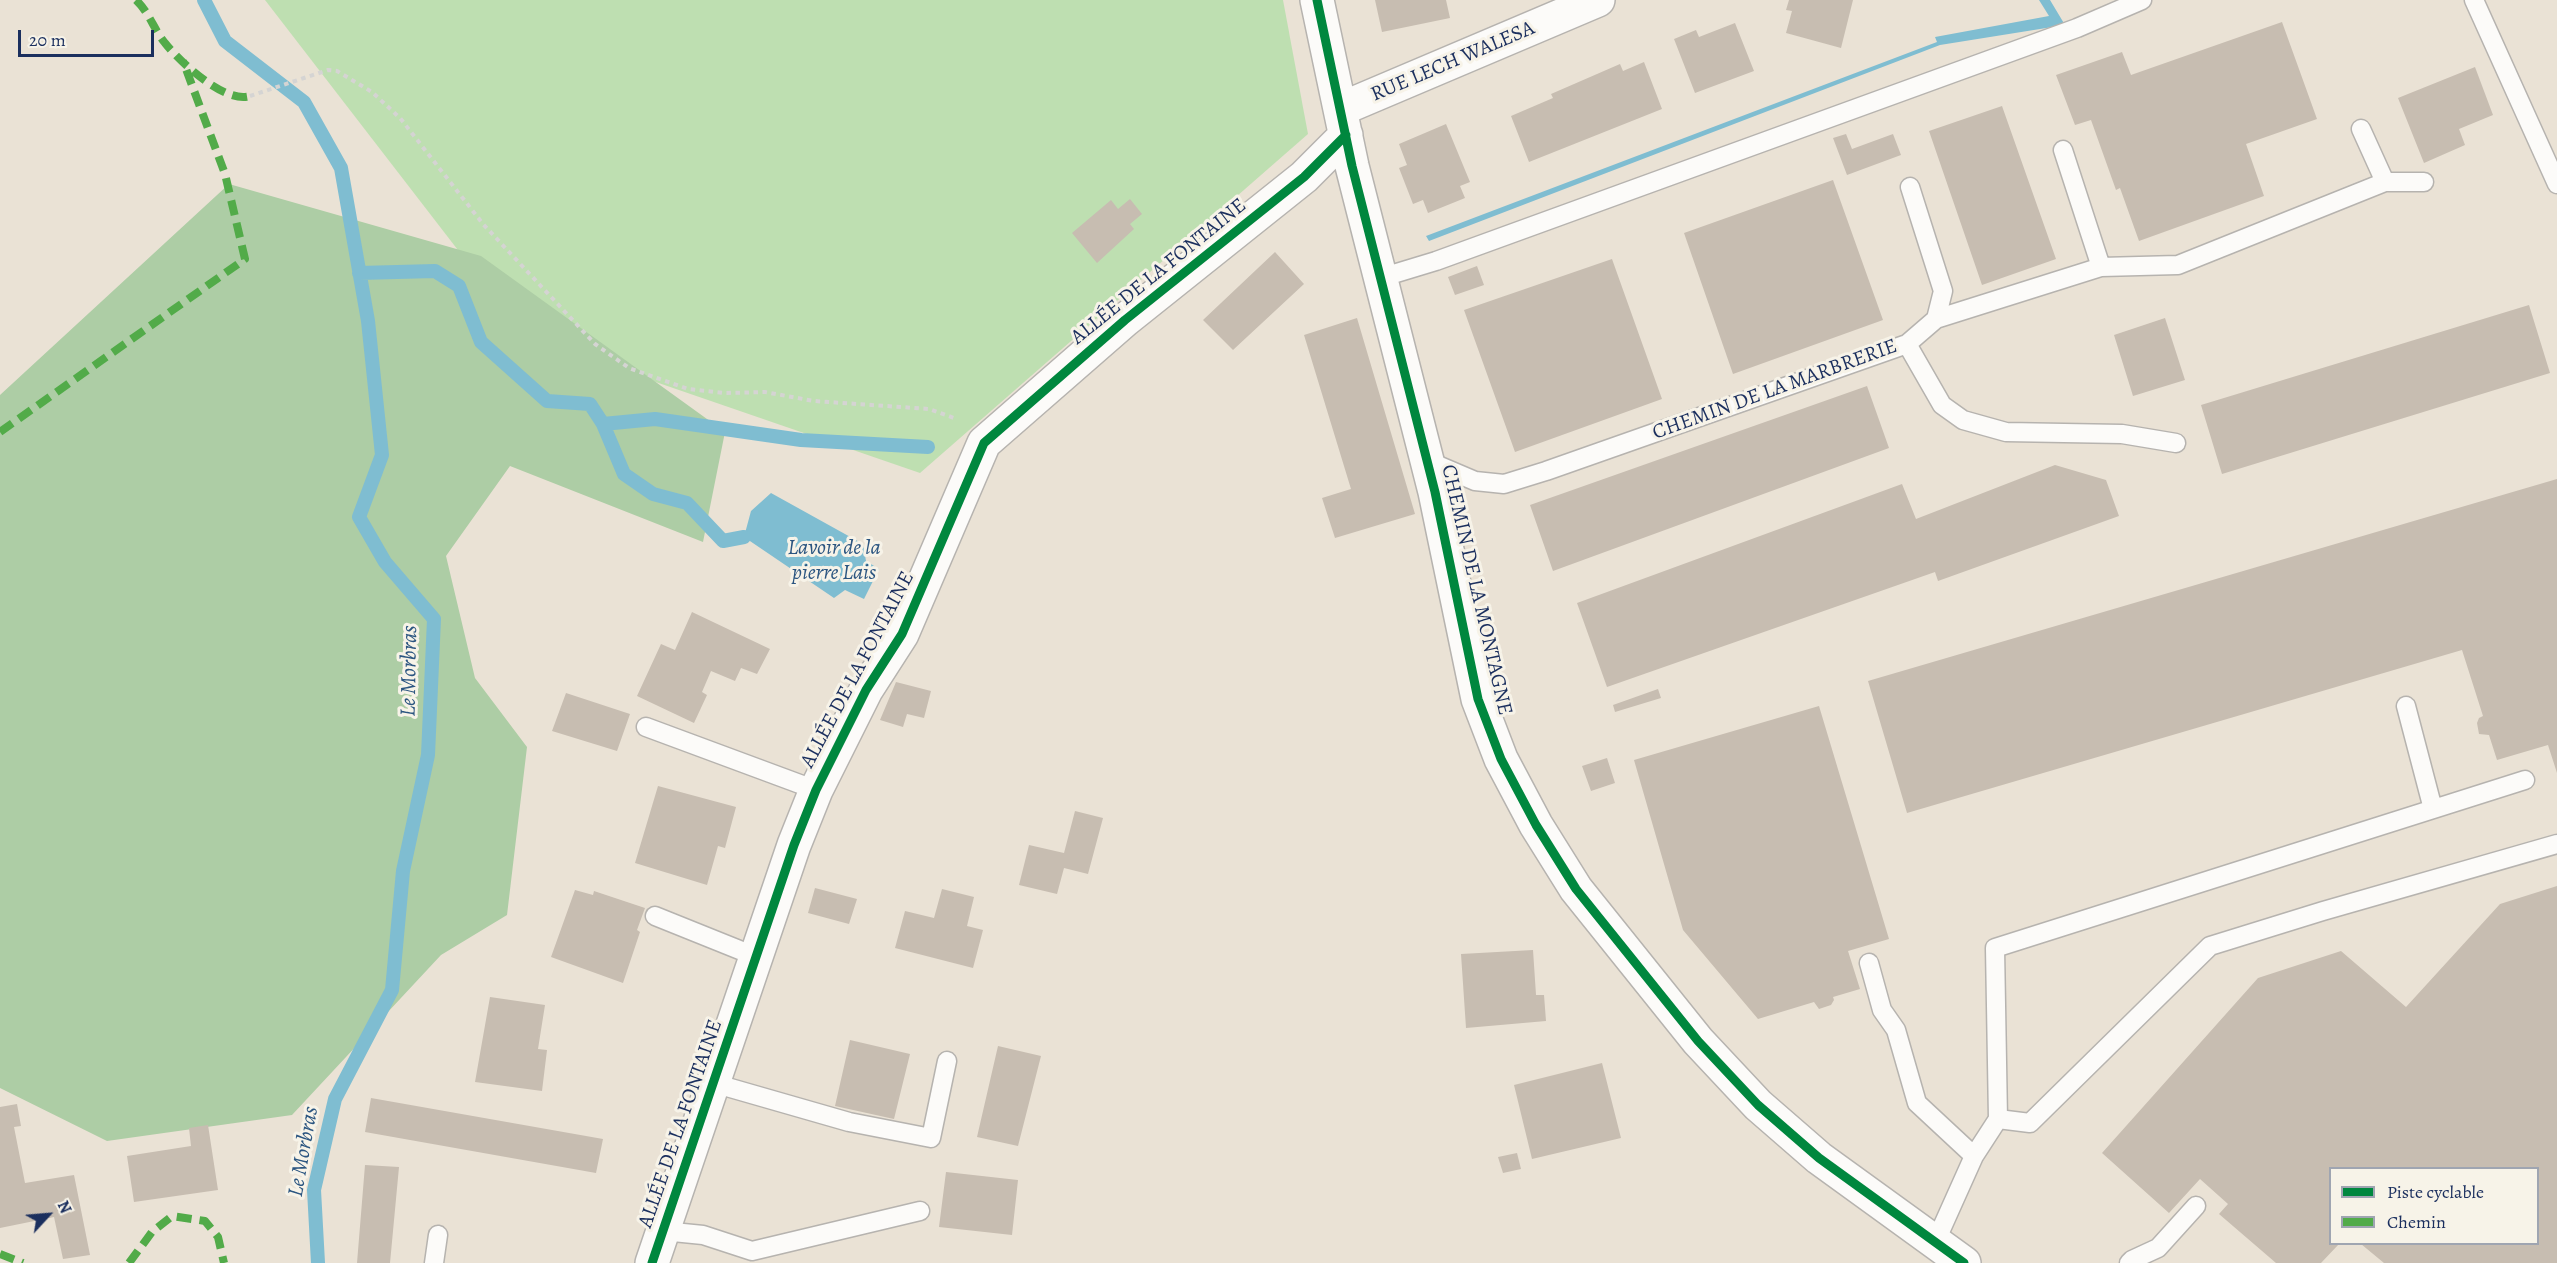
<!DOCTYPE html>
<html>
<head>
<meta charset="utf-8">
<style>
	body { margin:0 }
	#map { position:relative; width:2557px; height:1263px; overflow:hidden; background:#eae2d5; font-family:Alegreya,serif }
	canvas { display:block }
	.legend { position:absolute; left:2329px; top:1167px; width:210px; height:78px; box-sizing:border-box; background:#f7f3e8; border:2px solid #9fa5b1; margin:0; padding:8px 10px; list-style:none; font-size:18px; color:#1b2f5e }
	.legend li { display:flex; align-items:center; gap:12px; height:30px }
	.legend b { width:30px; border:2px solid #9fa5b1 }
	.north { position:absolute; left:18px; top:1185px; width:60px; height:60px; -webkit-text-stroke:4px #f7f3e8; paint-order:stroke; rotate:64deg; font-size:16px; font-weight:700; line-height:24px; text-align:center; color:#1b2f5e }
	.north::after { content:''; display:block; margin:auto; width:21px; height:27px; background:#1b2f5e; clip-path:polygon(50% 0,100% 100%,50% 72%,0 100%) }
	.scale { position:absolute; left:18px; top:30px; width:136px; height:27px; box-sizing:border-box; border:3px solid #1b2f5e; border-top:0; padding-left:8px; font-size:18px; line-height:21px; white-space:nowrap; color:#1b2f5e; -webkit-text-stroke:4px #f7f3e8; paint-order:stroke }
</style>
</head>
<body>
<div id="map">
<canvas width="2557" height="1263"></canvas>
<ul class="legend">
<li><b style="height:8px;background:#00873e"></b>Piste cyclable</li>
<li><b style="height:8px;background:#52ab49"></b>Chemin</li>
</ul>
<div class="north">N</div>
<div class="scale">20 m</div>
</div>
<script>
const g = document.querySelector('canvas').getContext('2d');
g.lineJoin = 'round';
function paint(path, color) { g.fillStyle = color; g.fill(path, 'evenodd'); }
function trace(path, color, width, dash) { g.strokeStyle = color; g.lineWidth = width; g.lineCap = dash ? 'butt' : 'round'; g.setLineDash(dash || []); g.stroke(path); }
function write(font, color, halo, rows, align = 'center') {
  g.font = font + ' Alegreya,serif'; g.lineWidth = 6; g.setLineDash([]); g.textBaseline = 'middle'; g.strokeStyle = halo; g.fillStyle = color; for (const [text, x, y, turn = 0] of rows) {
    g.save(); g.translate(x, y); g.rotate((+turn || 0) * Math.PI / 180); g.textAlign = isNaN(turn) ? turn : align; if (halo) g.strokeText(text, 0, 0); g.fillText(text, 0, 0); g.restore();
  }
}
paint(new Path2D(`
	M265,0H1283L1308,134L920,473L525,337Z`), '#bedfb1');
paint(new Path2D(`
	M229,184L481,256L725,432L703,542L510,466L446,556L475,678L527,747L507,915L441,955L292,1115L107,1141L0,1088V395Z`), '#adcda5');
paint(new Path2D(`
	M2039,0H2050L2065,25L1940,45L1429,241L1426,236L1937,42L1935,37L2049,16Z
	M771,493L863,544L866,561L879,569L864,599L845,590L834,598L744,537L751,511Z`), '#7fbdd1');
trace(new Path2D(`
	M204,0L225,41L304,102L341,168L368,321L382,455L359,517L385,562L434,619L428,755L403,871L392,990L335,1099L314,1190L318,1263
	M359,273L435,271L459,286L481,342L547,401L590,404L603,424L624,474L653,494L687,503L723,541L744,537
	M603,424L655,419L801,440L928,447`), '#7fbdd1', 14);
paint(new Path2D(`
	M1375,0H1446L1450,18L1382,32Z
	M1789,0H1853L1841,48L1786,33L1792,11L1786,10Z
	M2282,22L2317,119L2246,144L2264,196L2139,241L2120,188L2116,190L2091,120L2075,125L2056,75L2122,52L2131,75Z
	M1735,23L1754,71L1695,93L1674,39L1696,30L1699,37Z
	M1644,62L1662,109L1529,162L1511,116L1553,98L1551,94L1620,64L1623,71Z
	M2475,67L2493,115L2459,129L2465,145L2424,163L2398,98Z
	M2002,106L2056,259L1982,285L1929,131Z
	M1446,124L1470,182L1460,186L1465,198L1428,213L1423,200L1413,204L1399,168L1407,165L1399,144Z
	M1846,134L1852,149L1893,134L1901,155L1847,175L1833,138Z
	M1833,180L1883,320L1733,374L1684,233Z
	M1130,199L1142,214L1130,224L1134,229L1097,263L1072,233L1111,200L1118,209Z
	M1275,252L1304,284L1233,350L1203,320Z
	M1612,259L1662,399L1515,452L1464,310Z
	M1477,266L1484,285L1455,295L1448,277Z
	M2529,305L2550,373L2222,474L2201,405Z
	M1357,318L1415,514L1335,538L1322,498L1351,489L1304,335Z
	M2165,318L2185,380L2133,396L2114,335Z
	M1867,386L1889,448L1553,571L1530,505Z
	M2055,465L2106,480L2119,516L1938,581L1935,572L1607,687L1577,603L1902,484L1916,519Z
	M2557,479V773L2548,745L2497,760L2489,735L2479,734L2477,723L2479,718L2483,716L2462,650L1907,813L1868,681Z
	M692,612L770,649L757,674L741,668L735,681L711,671L702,692L707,695L694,723L637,696L661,644L675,650Z
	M896,682L931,691L924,718L907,714L903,727L880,720Z
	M1658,689L1661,698L1615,712L1613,705Z
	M566,693L630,714L617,751L552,731Z
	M1819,706L1889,939L1848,951L1860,989L1833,997L1834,1000L1831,1005L1819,1009L1814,1002L1758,1019L1683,930L1634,760Z
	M1607,758L1615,783L1591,791L1582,766Z
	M658,786L736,807L725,848L718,846L707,885L635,863Z
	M1075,811L1103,818L1088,874L1064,868L1057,894L1019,885L1029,845L1064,853Z
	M2557,886V1263H2384L2361,1244H2538V1168H2330V1244H2339L2321,1263H2276L2219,1214L2228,1204L2200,1179L2169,1213L2102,1153L2258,978L2341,951L2406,1007L2500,904Z
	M815,888L857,899L849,924L808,913Z
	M942,889L974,897L967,926L983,930L973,968L895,948L905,911L934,918Z
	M575,890L593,895L594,891L645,908L637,930L640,932L623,983L551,957Z
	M1533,950L1536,995H1544L1546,1021L1466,1028L1461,954Z
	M490,997L545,1005L538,1049L547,1050L542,1091L475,1082Z
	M850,1040L910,1054L894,1119L835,1106Z
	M998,1046L1041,1056L1018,1146L977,1137Z
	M1602,1063L1621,1138L1532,1159L1514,1085Z
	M371,1098L603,1139L596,1173L365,1132Z
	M17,1104L21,1126L14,1127L25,1183L74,1175L90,1255L63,1259L54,1217L0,1228V1107Z
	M208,1125L218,1190L134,1202L127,1156L191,1146L189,1128Z
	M1517,1153L1521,1169L1503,1173L1498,1157Z
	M365,1165L399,1167L390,1263H357Z
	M946,1172L1018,1180L1012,1235L939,1227Z`), '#c7bdb1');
const lane = new Path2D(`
	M2474,0L2557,184
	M2361,129L2385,182
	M2063,150L2101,267
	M1910,187L1943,291L1936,319
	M1380,278L1436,261L2077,28L2142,0
	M1907,344L1942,405L1963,420L2006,432L2122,434L2176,443
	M1428,461L1475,481L1504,484L1546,471L1907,344L1936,319L2101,267L2178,265L2385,182H2424
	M2406,706L2433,809
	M646,727L816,790
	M655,916L757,957
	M1869,963L1882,1010L1896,1030L1917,1103L1974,1156L1935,1243
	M713,1083L849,1122L931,1138L947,1061
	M1998,1119L2030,1123L2210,946L2323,911L2557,844
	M1974,1156L1998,1119L1995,948L2525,780
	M663,1231L703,1235L752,1251L920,1211
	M434,1263L438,1235
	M2129,1263L2132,1260L2158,1248L2196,1206`);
const street = new Path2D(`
	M1317,0L1352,166L1435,492L1478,699L1501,759L1536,825L1576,889L1698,1041L1758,1105L1819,1158L1964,1263
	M1341,109L1598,0
	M652,1263L794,845L816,790L866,690L902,634L984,443L1125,320L1304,177L1346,135`);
trace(lane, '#b6b3af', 21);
trace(street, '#b6b3af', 36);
trace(new Path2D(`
	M250,96L328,70L337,71L372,92L400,118L483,224L595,344L629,368L688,389L725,393L765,392L814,401L929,409L954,418`), '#d5d4d3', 4, [4.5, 4.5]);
trace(lane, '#fcfbf9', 18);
trace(street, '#fcfbf9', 33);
trace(new Path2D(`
	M136,0C149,12 154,30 165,43C180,62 225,104 250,96
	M0,432L245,259L225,174L183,61
	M0,1254L23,1263
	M129,1263L152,1232L172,1216L205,1221L218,1237L224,1263`), '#52ab49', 8, [15, 8]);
trace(new Path2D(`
	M1317,0L1352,166L1435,492L1478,699L1501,759L1536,825L1576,889L1698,1041L1758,1105L1819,1158L1964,1263
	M652,1263L794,845L816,790L866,690L902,634L984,443L1125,320L1304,177L1346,135`), '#00873e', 9);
write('21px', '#1b2f5e', '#f7f3e8', [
	["RUE LECH WALESA",1453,62,-23],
	["ALLÉE DE LA FONTAINE",1159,272,-39],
	["CHEMIN DE LA MARBRERIE",1775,390,-20],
	["CHEMIN DE LA MONTAGNE",1476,590,77],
	["ALLÉE DE LA FONTAINE",858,670,-62],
	["ALLÉE DE LA FONTAINE",681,1124,-71]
]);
write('italic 22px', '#2b5580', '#f7f3e8', [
	["Lavoir de la",834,549],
	["pierre Lais",834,574],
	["Le Morbras",410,671,-89],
	["Le Morbras",304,1152,-80]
]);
</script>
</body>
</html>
